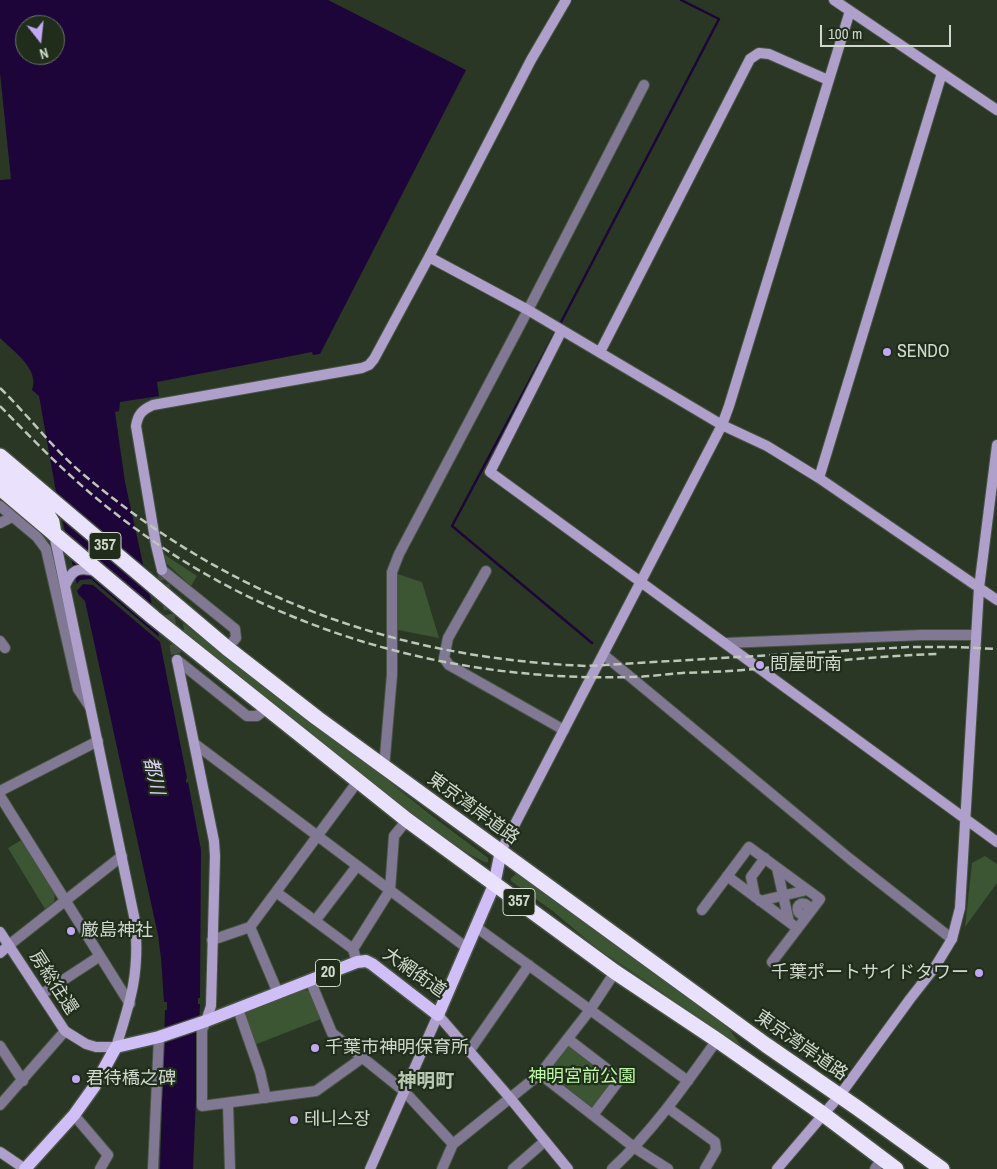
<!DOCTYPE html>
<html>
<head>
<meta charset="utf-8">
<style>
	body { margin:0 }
	#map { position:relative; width:997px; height:1169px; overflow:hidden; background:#2a3725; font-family:"Archivo Narrow",sans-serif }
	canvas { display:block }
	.north { position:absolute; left:15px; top:15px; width:50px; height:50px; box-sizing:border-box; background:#202d1b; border:1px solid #677263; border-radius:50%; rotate:164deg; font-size:14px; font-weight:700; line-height:20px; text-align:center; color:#d1d9ce }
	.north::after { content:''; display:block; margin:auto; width:18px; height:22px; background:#c1a8f3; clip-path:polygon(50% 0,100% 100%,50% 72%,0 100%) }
	.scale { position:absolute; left:820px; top:25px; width:131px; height:22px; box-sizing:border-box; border:2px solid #d1d9ce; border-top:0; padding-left:6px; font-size:15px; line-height:18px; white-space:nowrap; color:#d1d9ce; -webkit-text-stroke:4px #202d1b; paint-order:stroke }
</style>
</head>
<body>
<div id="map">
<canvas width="997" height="1169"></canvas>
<div class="north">N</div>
<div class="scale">100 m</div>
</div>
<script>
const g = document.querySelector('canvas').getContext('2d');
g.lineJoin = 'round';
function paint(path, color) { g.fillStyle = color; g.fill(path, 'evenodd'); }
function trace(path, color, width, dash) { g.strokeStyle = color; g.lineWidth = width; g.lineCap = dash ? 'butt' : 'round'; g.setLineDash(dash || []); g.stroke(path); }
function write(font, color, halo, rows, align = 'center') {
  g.font = font + ' "Archivo Narrow","Noto Sans JP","Noto Sans KR",sans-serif'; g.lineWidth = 4.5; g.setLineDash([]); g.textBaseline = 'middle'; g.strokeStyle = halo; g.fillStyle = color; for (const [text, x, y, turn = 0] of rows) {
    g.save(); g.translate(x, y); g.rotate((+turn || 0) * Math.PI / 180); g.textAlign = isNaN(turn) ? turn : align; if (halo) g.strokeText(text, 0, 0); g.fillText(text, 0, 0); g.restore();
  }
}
paint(new Path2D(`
	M162,553L197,576L191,586L166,563Z
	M394,573L422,582L439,638L398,630Z
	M183,623L260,684L386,779L432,816L488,858V862C468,866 218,659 184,631Z
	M23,839L55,893L54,902L45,909L8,848Z
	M985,856L997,864V883L965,927L972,863Z
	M517,873L716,1018L730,1030L742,1047L594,946L554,912L511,881V878Z
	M304,990L309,991L321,1019L254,1045L243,1013Z
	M571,1044L614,1078L615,1082L594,1109H591L549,1076L547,1070L566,1045Z`), '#3c5532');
paint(new Path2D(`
	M0,0H328L466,70L320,354L313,355L312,352L157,382L159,396L120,402L119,411L115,412L125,482L159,637L91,579L80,580L77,584L56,492L39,396L32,390C40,369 13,351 0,338V180L11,179L0,73ZM25,25H55V55H25Z
	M83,584L93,585L160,642L187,778L186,779V783L188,782L201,850L200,998H198V1004H200L193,1169H160L165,1010H167V1002H164L161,958L158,935L85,601L79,595L77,591Z`), '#1e0539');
trace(new Path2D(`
	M559,326L719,19L681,0
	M555,333L452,526L592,643`), '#1e0539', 2.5);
trace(new Path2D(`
	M162,570L177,660`), '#434f3e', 10, [10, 5]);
const street = new Path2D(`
	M0,506L37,537L46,549L78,689L90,707
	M0,523L12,517
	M162,570L235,629L236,638L227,648
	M486,571L448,638L444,658L449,665L564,730
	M0,641L5,648
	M726,643L922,635H976
	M604,655L850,859L952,939
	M177,660L247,716H257L267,708
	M195,744L467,948
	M384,768L392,675V572L399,554L528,310L644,85
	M0,791L98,741
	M0,796L130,1004
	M777,868L789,922
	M727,876L797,928
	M276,892L353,949L357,962
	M755,897L751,877L765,858
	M760,901L807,890
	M797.5 909a5.5 5.5 0 1 1 11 0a5.5 5.5 0 1 1-11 0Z
	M702,910L749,847L820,899L772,962
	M315,921L357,866
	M250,927L278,993
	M476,927L688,1081
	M212,940L250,927L358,781
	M9,945L122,856
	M353,949L390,890L394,836L407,820
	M310,980L332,1033L404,1091L453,1144
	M42,994L100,956
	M238,1009L260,1072L266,1098
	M206,1021L202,1030V1106L316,1091L362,1058
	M568,1039L620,1079L593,1115
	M0,1046L23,1081
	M470,1050L529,965
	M540,1074L635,1148L668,1169
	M228,1104L230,1169
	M0,1105L65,1031
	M668,1108L715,1142L716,1150L705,1169
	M74,1115L108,1155L100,1169
	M153,1169L159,1037
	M442,1169L453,1144L540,1074L590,1010L615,972
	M513,1169L545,1141
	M612,1169C653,1131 685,1085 717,1040
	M875,1169L882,1158`);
const secondary = new Path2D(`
	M834,0L997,110
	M429,257L528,310L722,425L767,446L819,478L997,600
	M562,330L490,472L997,842
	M600,352L750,59L759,53L769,54L828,80
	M819,478L942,73
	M162,570L156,545L136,426C138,414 142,410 153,405L362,368L369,365L374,359L429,257L531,60L566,0
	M65,586C72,569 78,567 96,571
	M177,660L214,841L215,856L211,1006L206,1021
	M501,851L722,425L729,406L850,11
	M0,932L65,1031L86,1044L96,1047H116C131,1000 140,972 135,921L54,534
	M0,953L9,945
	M0,1152L25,1169
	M370,1169L438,1015L510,1098L568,1169
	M777,1169L840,1095L910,999L935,967L952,939L960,908L979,588L997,445`);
const primary = new Path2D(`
	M25,1169L74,1115L94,1087L116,1047L159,1037L206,1021L357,962L366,961L372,964L438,1015L494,885L501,851`);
const highway = new Path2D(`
	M0,456L227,648L317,718L766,1045L856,1107L942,1169
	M0,472L44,509L52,522L54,534
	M0,488L154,618L407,820L615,972L717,1040L823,1114L896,1169`);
trace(street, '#485443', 12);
trace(secondary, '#485443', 12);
trace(primary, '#485443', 15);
trace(highway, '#485443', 18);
trace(street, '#817994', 10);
trace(secondary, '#aea0cb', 10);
trace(primary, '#d0bef6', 12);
trace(highway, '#eae2fd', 15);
trace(new Path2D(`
	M0,388C29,416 53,449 84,475C232,599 395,658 587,666L908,647H957L997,649
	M0,406C38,445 76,484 120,517C266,630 448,682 631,677C648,677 665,674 682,673C703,672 723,672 743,670C808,664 872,656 937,654`), '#bdc6ba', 2.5, [8, 4]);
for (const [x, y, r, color] of [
	[887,352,5,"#c1a8f3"],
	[760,665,5,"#c1a8f3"],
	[71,931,5,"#c1a8f3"],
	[979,973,5,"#c1a8f3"],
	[315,1048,5,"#c1a8f3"],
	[76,1079,5,"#c1a8f3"],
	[294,1120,5,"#c1a8f3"]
]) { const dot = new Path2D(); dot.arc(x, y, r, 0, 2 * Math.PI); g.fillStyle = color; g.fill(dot); trace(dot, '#202d1b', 2); }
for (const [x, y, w] of [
	[105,546,32],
	[519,902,32],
	[328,973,25]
]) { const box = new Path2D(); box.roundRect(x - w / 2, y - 13.5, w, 27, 4); g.fillStyle = '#202d1b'; g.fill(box); trace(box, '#d1d9ce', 1); }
write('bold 16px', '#d1d9ce', null, [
	["357",105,546],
	["357",519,902],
	["20",328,973]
]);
write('18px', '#d1d9ce', '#202d1b', [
	["SENDO",897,352],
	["問屋町南",770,665],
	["厳島神社",81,931],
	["千葉ポートサイドタワー",969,973,"right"],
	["千葉市神明保育所",325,1048],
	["君待橋之碑",86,1079],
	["테니스장",304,1120]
], 'left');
write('18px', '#d1d9ce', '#202d1b', [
	["東京湾岸道路",473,809,36],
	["大網街道",414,973,35],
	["房総往還",53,983,57],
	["東京湾岸道路",801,1046,35]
]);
write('18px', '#bdf8a6', '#202d1b', [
	["神明宮前公園",582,1077]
]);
write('italic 19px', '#ddd2f5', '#202d1b', [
	["都川",153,776,78]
]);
write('bold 19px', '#b8c8b2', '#202d1b', [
	["神明町",426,1082]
]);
</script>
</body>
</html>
